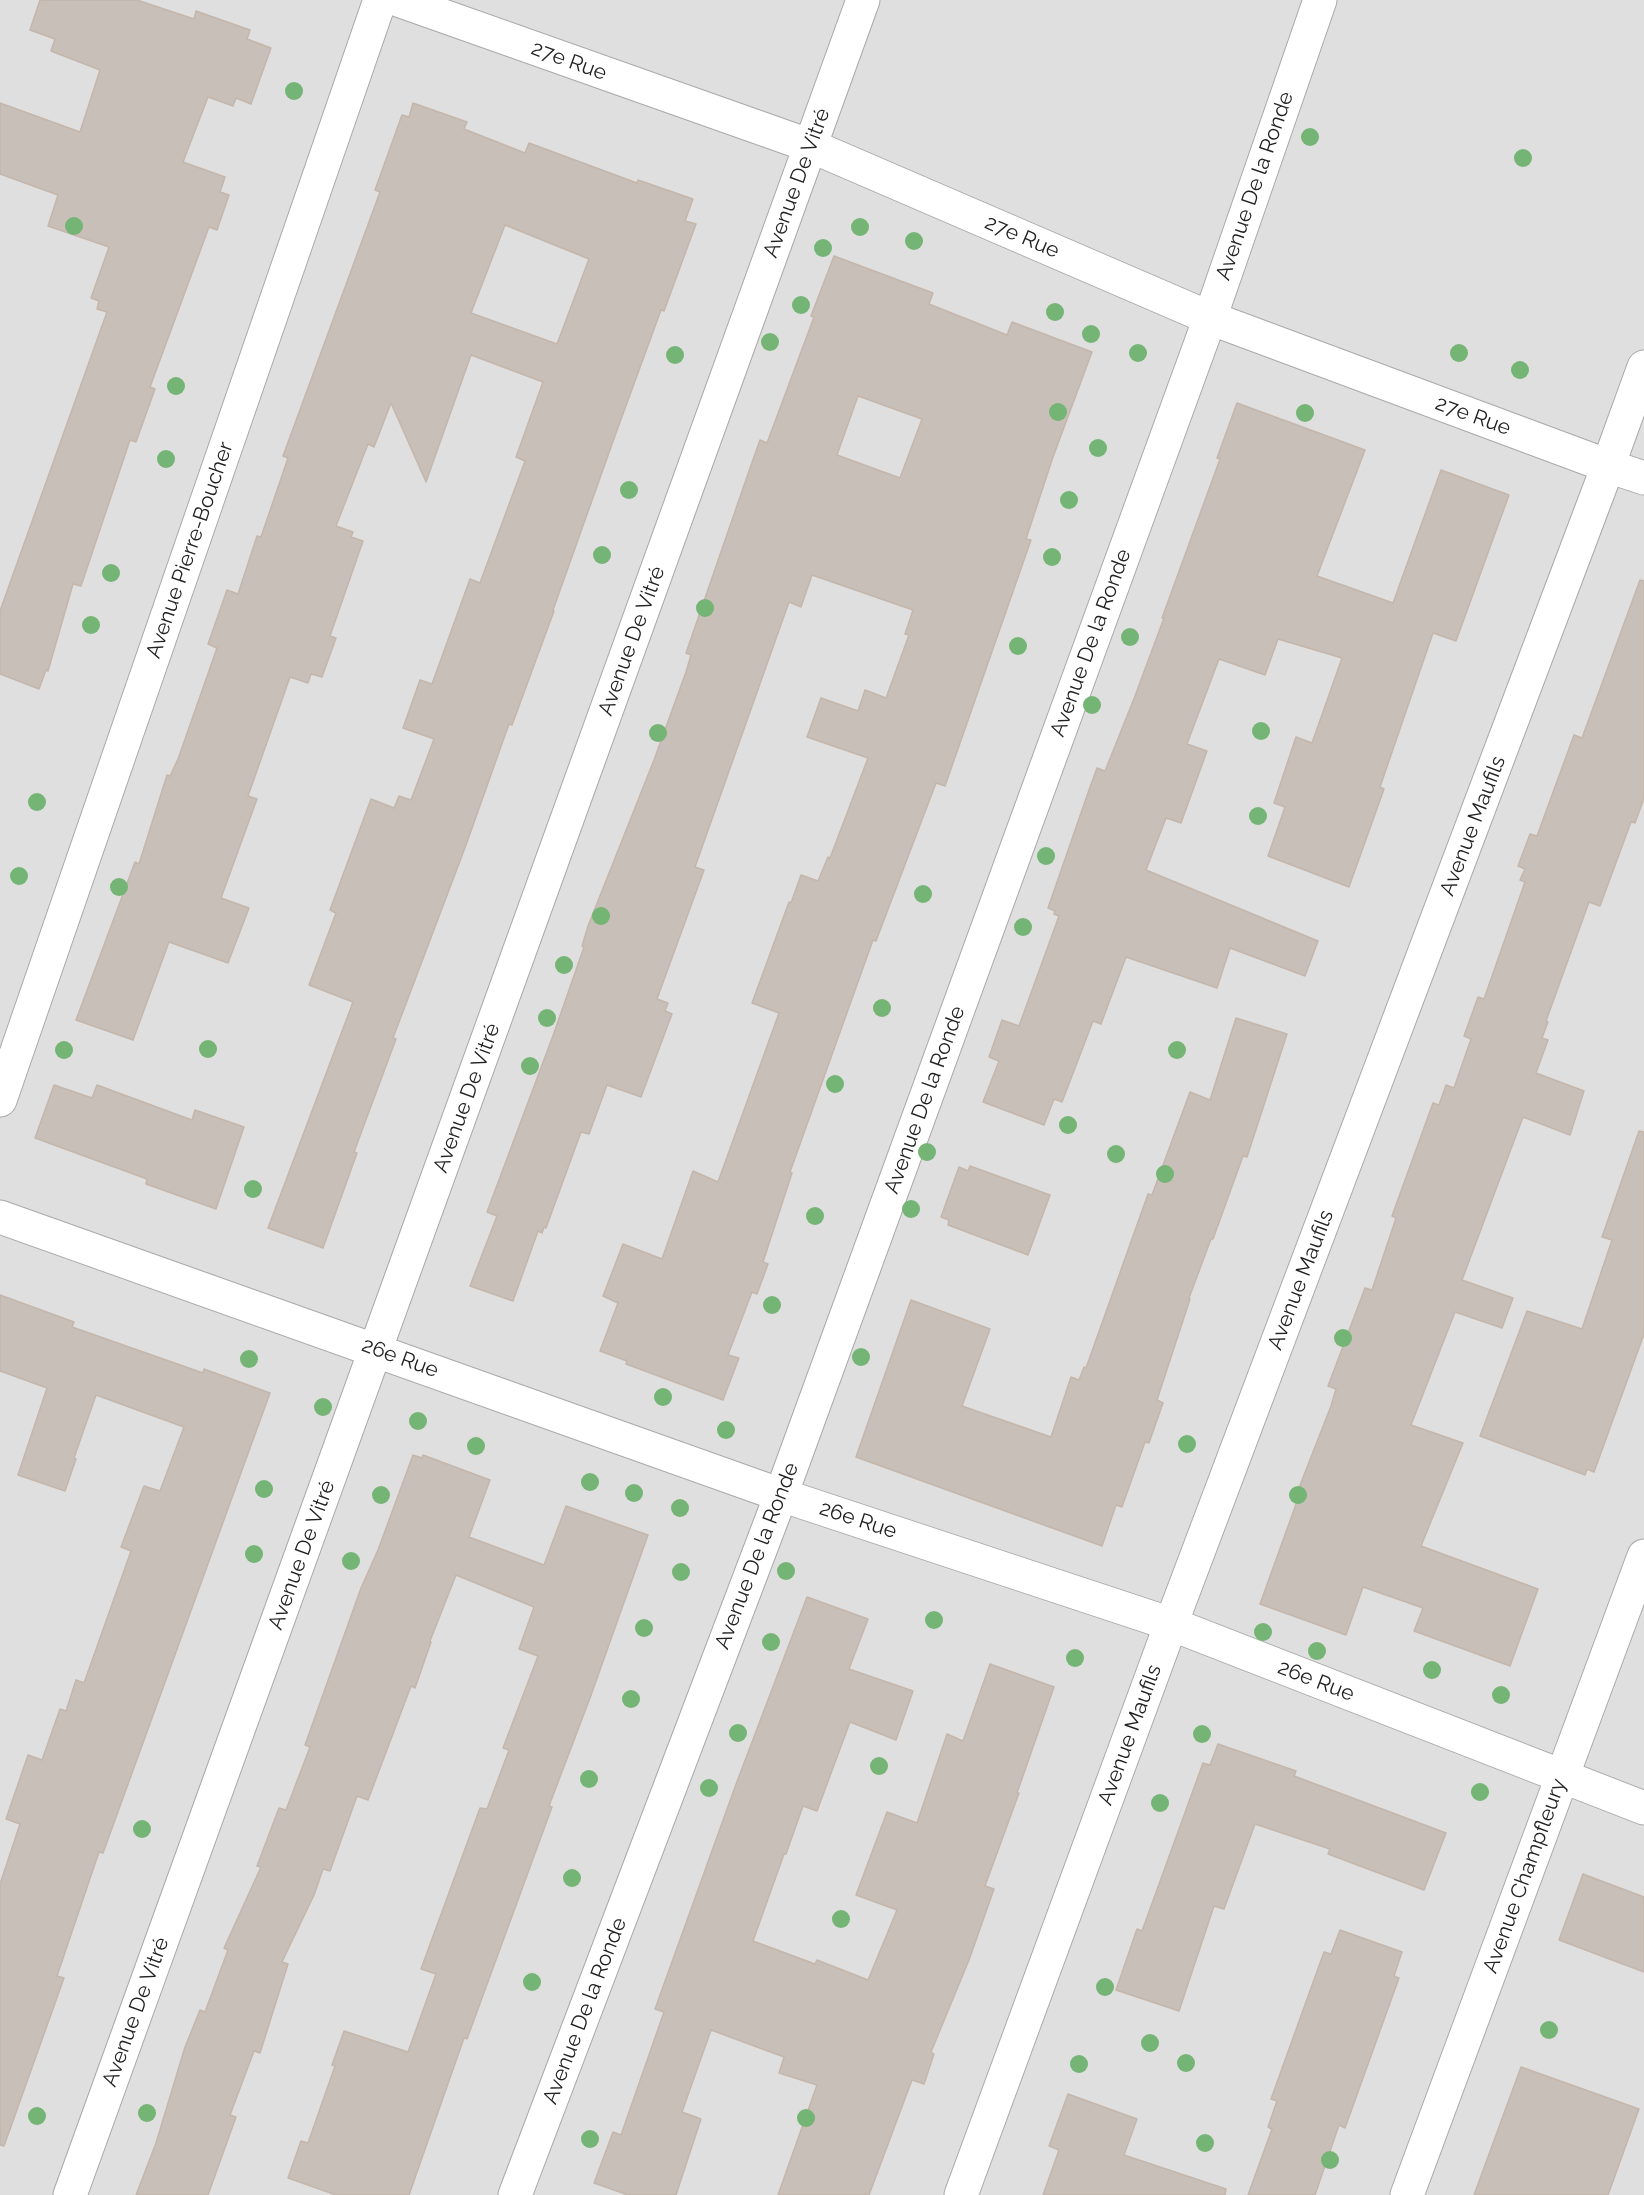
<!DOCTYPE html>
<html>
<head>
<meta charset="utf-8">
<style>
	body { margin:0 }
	canvas { display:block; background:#f2efe9 }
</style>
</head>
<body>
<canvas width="1644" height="2195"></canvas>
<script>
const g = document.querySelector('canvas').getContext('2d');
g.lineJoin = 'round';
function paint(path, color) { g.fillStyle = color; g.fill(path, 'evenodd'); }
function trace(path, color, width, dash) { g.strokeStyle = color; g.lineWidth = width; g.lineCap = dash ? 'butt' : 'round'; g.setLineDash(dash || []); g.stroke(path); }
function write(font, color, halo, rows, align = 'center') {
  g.font = font + ' Raleway,sans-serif'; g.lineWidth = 5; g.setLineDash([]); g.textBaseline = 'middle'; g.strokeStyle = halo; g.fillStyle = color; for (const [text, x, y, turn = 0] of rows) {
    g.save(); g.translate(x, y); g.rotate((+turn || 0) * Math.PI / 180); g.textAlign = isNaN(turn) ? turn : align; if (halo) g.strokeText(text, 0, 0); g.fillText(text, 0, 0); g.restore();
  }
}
paint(new Path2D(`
	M0,0H1644V2195H0Z`), '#e0dfdf');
const building = new Path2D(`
	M40,0H137L194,19L196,11L250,30L247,39L271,48L251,104L236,98L233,106L208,97L183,162L225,177L220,192L229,195L217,230L209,227L150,387L155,389L136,442L130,440L81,586L73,584L48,671L46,670L39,689L0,674V611L107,312L97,309L99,301L91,298L109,247L48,226L58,195L0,174V103L80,132L100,70L51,51L55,39L30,30Z
	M413,103L467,122L464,129L525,153L529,143L637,183L638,180L693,199L685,221L696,224L664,311L661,310L616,433L553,610L554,611L512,725L509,724L466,845L393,1038L396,1039L354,1152L357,1153L323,1248L268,1228L353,1002L309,985L336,913L330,910L371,799L394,808L399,796L411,800L434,739L403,728L420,680L432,684L470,579L480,583L525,461L516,457L543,382L471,355L426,482L391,403L374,447L368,444L336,526L353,532L351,537L363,541L330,636L336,638L322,677L311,674L308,683L290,677L248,796L257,799L221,898L249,908L228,963L169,942L133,1040L76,1020L135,862L139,864L167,775L170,776L178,759L217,648L208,644L227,590L238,594L257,536L261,537L288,458L283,456L380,192L375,190L402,115L409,117ZM505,225L589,259L557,344L471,313Z
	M834,256L933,293L929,304L1007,335L1012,322L1092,352L1053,457L1026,539L1031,540L945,786L936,783L876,941L873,940L790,1172L792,1173L763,1262L768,1264L757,1294L752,1292L728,1355L739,1358L723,1400L626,1364L627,1361L600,1351L618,1303L603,1296L623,1244L662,1259L693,1171L718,1182L779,1013L752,1003L789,902L791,903L801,875L818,881L828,857L830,858L868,758L807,737L821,698L858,711L865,690L886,698L909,635L905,634L913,610L812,575L801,607L789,602L695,867L704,870L657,999L668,1003L665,1011L672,1014L641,1097L607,1085L589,1134L581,1132L546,1228L544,1227L542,1233L538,1231L513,1301L470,1286L497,1216L487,1212L554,1033L584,947L582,946L588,926L654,760L686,672L691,655L686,653L749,471L760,440L767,443L814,317L811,316ZM858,396L922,419L900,478L837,455Z
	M1237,403L1365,450L1317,576L1393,603L1441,470L1509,495L1456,641L1433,633L1380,787L1384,789L1349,887L1268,856L1285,807L1274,803L1296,737L1312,743L1342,658L1278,639L1265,675L1219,659L1187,744L1207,751L1181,823L1166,818L1146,870L1318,941L1305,976L1230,948L1217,988L1126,957L1101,1024L1093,1021L1062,1102L1054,1099L1044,1125L983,1102L999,1061L989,1057L1002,1020L1019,1026L1059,916L1054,914L1055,911L1048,908L1089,790L1097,768L1105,771L1135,696L1164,618H1162L1220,459L1217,458Z
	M1640,580L1644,581V798L1635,823L1631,822L1600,906L1589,902L1546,1021L1548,1022L1542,1038L1548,1040L1536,1073L1584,1091L1570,1135L1523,1117L1462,1280L1513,1298L1502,1328L1455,1312L1411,1425L1463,1443L1421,1546L1538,1589L1510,1666L1414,1631L1423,1608L1363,1587L1346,1635L1260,1604L1295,1507L1299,1493H1297L1331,1406L1336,1389L1328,1386L1365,1288L1372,1290L1396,1218L1392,1216L1433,1103L1439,1105L1446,1085L1454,1088L1471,1039L1464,1036L1478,997L1484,999L1525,882L1520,880L1525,869L1518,866L1530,834L1537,836L1574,735L1582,738Z
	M1236,1018L1287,1034L1247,1157L1243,1156L1213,1239H1211L1189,1298L1190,1299L1157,1400L1163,1403L1149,1443L1145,1442L1122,1507L1116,1505L1102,1546L856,1457L911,1300L990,1329L962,1406L1051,1437L1071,1377L1079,1380L1084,1367L1086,1368L1148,1194L1152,1195L1190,1092L1210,1100Z
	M54,1085L92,1098L97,1085L192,1120L195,1110L244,1127L216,1209L146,1184L147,1179L35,1138Z
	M1639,1131L1644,1132V1334L1594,1472L1587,1469L1585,1475L1480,1436L1527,1311L1582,1329L1612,1240L1602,1237Z
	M970,1166L1050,1195L1028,1255L948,1225L949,1220L941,1217L959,1167L968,1171Z
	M0,1295L74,1322L72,1327L203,1373L204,1369L270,1393L103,1853L99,1852L57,1976L64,1978L4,2146L0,2145V1884L20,1824L6,1819L28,1755L42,1760L60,1709L66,1711L76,1680L84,1683L131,1551L121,1547L144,1486L160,1491L184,1427L96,1395L74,1458L76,1459L65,1491L18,1475L47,1388L0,1371Z
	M413,1455L422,1458L423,1455L490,1480L469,1537L544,1565L566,1506L648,1535L590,1698L549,1806L552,1807L467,2039L464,2038L409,2195H336L288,2178L301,2141L308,2143L335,2066L332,2065L344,2031L408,2052L436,1974L421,1969L480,1808L487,1809L509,1750L503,1748L538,1656L519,1649L534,1607L456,1575L430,1641L431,1642L415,1688L411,1686L368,1800L357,1796L330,1871L323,1869L314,1895L282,1962L288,1964L260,2053L254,2051L230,2115L236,2117L208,2195H136L156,2143L185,2047L200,2010L205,2012L228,1950L224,1948L261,1867L257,1866L279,1808L286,1810L310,1747L305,1745L361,1588L378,1550Z
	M807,1597L868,1619L849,1669L913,1691L896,1740L850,1722L817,1811L803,1806L786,1854H784L753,1941L815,1964L817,1960L868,1980L897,1910L856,1895L887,1812L917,1823L947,1734L963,1741L990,1664L1054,1687L1017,1793H1019L985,1886L994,1889L969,1960L931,2052L934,2054L924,2084L912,2080L869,2195H778L817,2085L779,2073L784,2057L711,2030L682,2112L701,2119L676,2195H628L594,2183L613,2132L621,2135L664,2012L655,2009L735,1787Z
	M1218,1744L1296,1771L1294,1776L1446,1833L1424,1890L1328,1854L1330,1849L1255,1824L1224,1909L1214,1906L1179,2011L1116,1990L1137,1929L1142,1931L1203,1763L1210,1765Z
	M1583,1874L1644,1897V1972L1559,1940Z
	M1340,1930L1402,1952L1394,1976L1399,1978L1345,2128L1339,2125L1315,2195H1248L1272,2129L1268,2127L1277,2101L1271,2099L1324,1952L1331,1954Z
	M1521,2067L1639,2109L1608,2195H1474Z
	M1068,2094L1137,2119L1124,2155L1226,2189L1225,2195H1043L1059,2150L1049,2146Z`);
paint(building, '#c7bfb8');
trace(building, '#c4b6ab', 1.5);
const street = new Path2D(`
	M398,0L811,146L1210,318L1608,466L1644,478
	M0,1100L380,0
	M0,1217L781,1495L1171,1624L1644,1808
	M70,2195L863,0
	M515,2195L781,1495L1210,318L1320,0
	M961,2195L1171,1624L1608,466L1644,367
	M1407,2195L1644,1556`);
trace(street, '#a9a9a9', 35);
trace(street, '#fff', 33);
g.fillStyle = '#74b475';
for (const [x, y] of [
	[294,91],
	[1310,137],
	[1523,158],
	[74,226],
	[860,227],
	[914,241],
	[823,248],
	[801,305],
	[1055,312],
	[1091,334],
	[770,342],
	[1138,353],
	[1459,353],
	[675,355],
	[1520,370],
	[176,386],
	[1058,412],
	[1305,413],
	[1098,448],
	[166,459],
	[629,490],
	[1069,500],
	[602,555],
	[1052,557],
	[111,573],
	[705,608],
	[91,625],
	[1130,637],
	[1018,646],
	[1092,705],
	[1261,731],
	[658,733],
	[37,802],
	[1258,816],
	[1046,856],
	[19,876],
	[119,887],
	[923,894],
	[601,916],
	[1023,927],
	[564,965],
	[882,1008],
	[547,1018],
	[208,1049],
	[64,1050],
	[1177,1050],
	[530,1066],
	[835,1084],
	[1068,1125],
	[927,1152],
	[1116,1154],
	[1165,1174],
	[253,1189],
	[911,1209],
	[815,1216],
	[772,1305],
	[1343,1338],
	[861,1357],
	[249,1359],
	[663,1397],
	[323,1407],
	[418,1421],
	[726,1430],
	[1187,1444],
	[476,1446],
	[590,1482],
	[264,1489],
	[634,1493],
	[381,1495],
	[1298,1495],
	[680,1508],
	[254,1554],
	[351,1561],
	[786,1571],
	[681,1572],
	[934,1620],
	[644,1628],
	[1263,1632],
	[771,1642],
	[1317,1651],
	[1075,1658],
	[1432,1670],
	[1501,1695],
	[631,1699],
	[738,1733],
	[1202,1734],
	[879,1766],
	[589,1779],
	[709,1788],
	[1480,1792],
	[1160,1803],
	[142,1829],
	[572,1878],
	[841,1919],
	[532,1982],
	[1105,1987],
	[1549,2030],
	[1150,2043],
	[1186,2063],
	[1079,2064],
	[147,2113],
	[37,2116],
	[806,2118],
	[590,2139],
	[1205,2143],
	[1330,2160]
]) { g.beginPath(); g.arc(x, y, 9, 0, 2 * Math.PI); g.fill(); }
write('21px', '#222', '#fff', [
	["27e Rue",569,61,20],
	["Avenue De Vitré",797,183,-70],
	["Avenue De la Ronde",1255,186,-71],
	["27e Rue",1022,237,23],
	["27e Rue",1473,416,20],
	["Avenue Pierre-Boucher",190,550,-71],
	["Avenue De Vitré",632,641,-70],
	["Avenue De la Ronde",1091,643,-70],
	["Avenue Maufils",1473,826,-69],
	["Avenue De Vitré",467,1098,-70],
	["Avenue De la Ronde",925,1100,-70],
	["Avenue Maufils",1301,1280,-69],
	["26e Rue",400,1358,20],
	["26e Rue",858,1520,18],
	["Avenue De Vitré",302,1555,-70],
	["Avenue De la Ronde",757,1556,-69],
	["26e Rue",1316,1681,21],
	["Avenue Maufils",1130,1735,-70],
	["Avenue Champfleury",1525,1876,-70],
	["Avenue De la Ronde",585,2011,-69],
	["Avenue De Vitré",136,2012,-70]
]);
</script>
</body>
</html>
